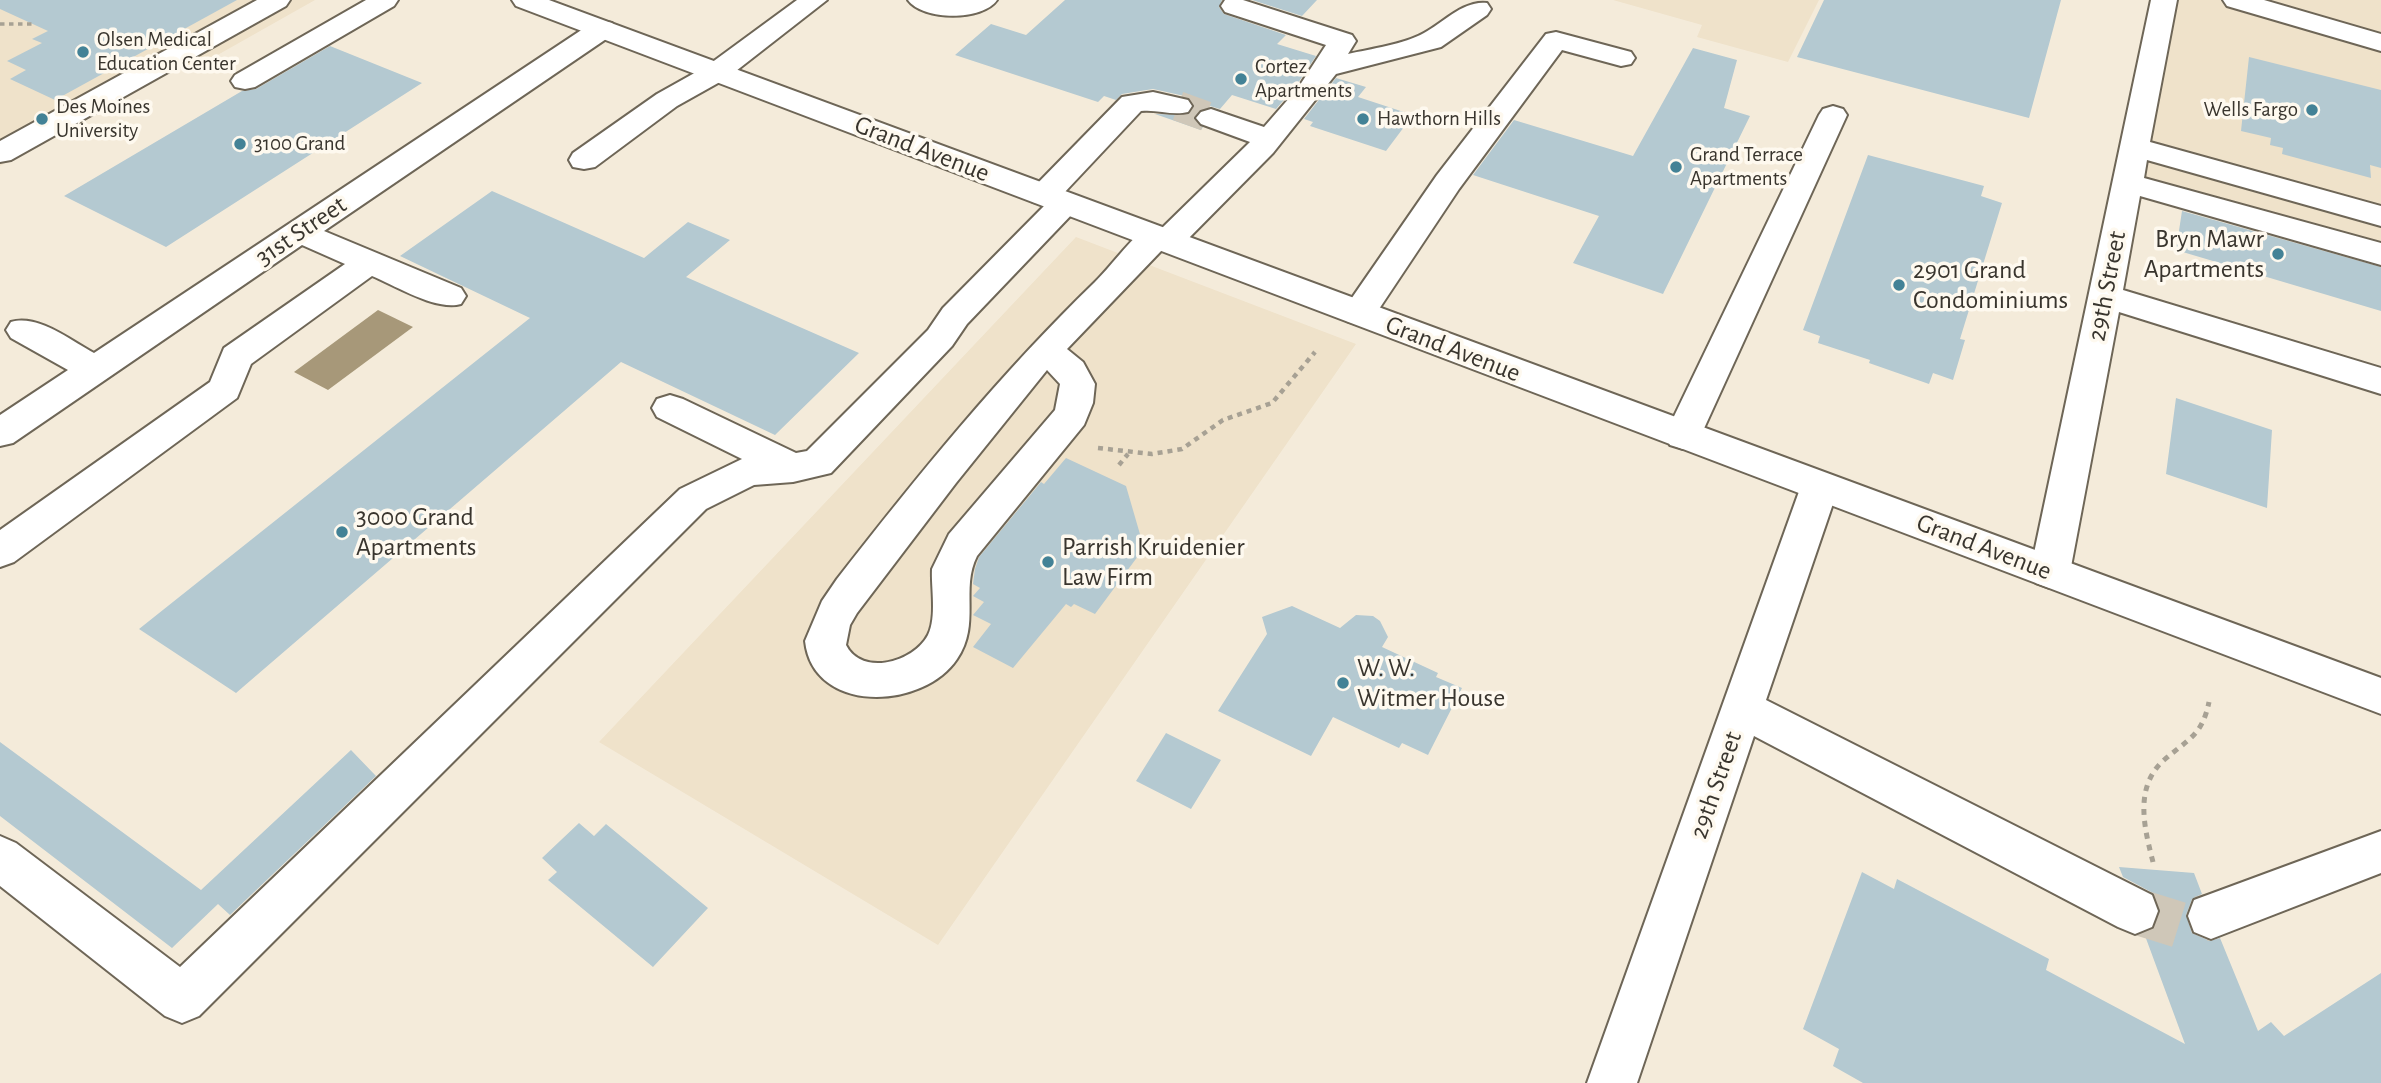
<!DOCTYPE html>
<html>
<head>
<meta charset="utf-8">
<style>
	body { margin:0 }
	canvas { display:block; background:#f4ebda }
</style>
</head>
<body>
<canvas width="2381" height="1083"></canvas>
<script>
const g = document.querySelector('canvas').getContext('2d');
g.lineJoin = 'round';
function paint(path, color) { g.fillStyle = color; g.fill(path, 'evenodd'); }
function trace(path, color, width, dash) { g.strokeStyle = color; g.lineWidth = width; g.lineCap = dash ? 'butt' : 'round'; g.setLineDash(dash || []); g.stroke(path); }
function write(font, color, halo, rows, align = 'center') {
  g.font = font + ' "Alegreya Sans",sans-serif'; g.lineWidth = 7; g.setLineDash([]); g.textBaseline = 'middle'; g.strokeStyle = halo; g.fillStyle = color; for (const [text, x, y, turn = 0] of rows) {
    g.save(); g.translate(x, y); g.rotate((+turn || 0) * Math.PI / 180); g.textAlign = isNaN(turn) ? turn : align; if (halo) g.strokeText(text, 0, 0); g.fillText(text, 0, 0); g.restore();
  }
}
paint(new Path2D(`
	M0,0H315L214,57L167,73L0,166Z
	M1613,0H1819L1788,62L1697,37L1702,25Z
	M2164,0H2381V246L2130,173Z
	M1076,237L1356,344L938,945L599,742Z`), '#efe2ca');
paint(new Path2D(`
	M378,310L413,327L328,390L294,372Z`), '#a79879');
paint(new Path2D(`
	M0,0H237L55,100L10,79L26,70L7,61L42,43L32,39L48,31L0,9Z
	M1065,0H1222L1219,7L1224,14L1286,35L1277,44L1316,56L1296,86L1276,109L1232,95L1220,109L1210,106L1199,110L1193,118L1203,127L1201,130L1155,114L1188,115L1194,107L1189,97L1153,89L1122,94L1116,100L1104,96L1098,102L955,55L991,24L1026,35Z
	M1252,0H1317L1302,16Z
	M1824,0H2061L2029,118L1797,57Z
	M330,46L422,83L166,247L64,196L242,91L256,89Z
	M1693,48L1737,60L1724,108L1750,116L1663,294L1573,263L1599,216L1473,175L1514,120L1633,156Z
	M2249,57L2381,90V168L2370,165L2371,178L2282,154L2283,148L2270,145L2271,138L2241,131Z
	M1336,78L1366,87L1358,97L1413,115L1386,151L1310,126L1313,122L1304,119Z
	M1868,155L1984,186L1981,196L2002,203L1960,339L1965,340L1953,380L1933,373L1929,384L1869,363L1870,360L1818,343L1820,336L1803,330Z
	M492,191L644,258L688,222L730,240L686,277L859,353L775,435L621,362L236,693L139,629L530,318L400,256Z
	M2182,211L2381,267V311L2176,250Z
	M2176,398L2272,430L2267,508L2166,474Z
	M1066,458L1126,486L1144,548L1095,614L1074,604L1071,607L1066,604L1013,668L973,647L991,624L973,615L984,602L973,596L980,588L973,584L975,569L979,557L1041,482L1044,484Z
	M1292,606L1340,628L1356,615L1373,616L1380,621L1388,637L1382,647L1438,673L1436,677L1462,688L1428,755L1402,743L1399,748L1333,717L1311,756L1218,711L1267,634L1262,617Z
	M1166,733L1221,760L1191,809L1136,781Z
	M0,742L201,890L351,750L376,776L230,915L218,904L172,948L0,816Z
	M579,823L594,836L606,824L708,908L653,967L548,880L557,872L542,858Z
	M2119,867L2194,873L2202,894L2192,899L2186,915L2192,933L2210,941L2220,938L2258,1031L2271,1022L2284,1036L2381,973V1083H1863L1833,1066L1839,1049L1803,1029L1862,872L1894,889L1897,879L2049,959L2046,970L2185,1044L2144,933L2154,928L2160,910L2153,893L2123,877Z`), '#b4c9d1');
trace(new Path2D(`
	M1178,106L1211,118`), '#cfc7b8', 30, [30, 15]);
trace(new Path2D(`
	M2135,911L2180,925L2211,916`), '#cfc7b8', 46, [46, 23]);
const minor = new Path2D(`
	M257,0H290L286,6L11,160L0,162V141Z
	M366,0H398L394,6L255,87L245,89L235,87L231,81L235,75Z
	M797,0H827L727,78L677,106L595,167L584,169L573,167L569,160L573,153L657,94L707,66Z
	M908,0H997C983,21 923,21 908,0Z
	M1225,0H1243L1352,35L1356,41L1348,54C1370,49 1405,44 1424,33C1444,22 1464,0 1487,3L1491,9L1487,15L1441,47L1336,74L1273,153L1179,248L1168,251L1162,250L1067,349L1083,362L1095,384L1093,403L1084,425L977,556C960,589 981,624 957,659C923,710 813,715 805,641L822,601L837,579C918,475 1000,374 1095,282C1111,266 1125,246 1142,231C1148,227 1155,227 1162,228L1250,142L1201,124L1196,118L1201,112L1211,109L1264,127L1298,88L1326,45L1225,12L1221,6ZM1047,370L1060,384L1055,410L949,534L932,569C931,588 937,617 928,635C914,662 862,677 846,645L850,625L857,613L956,483Z
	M2151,0H2177L2150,142L2381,206V226L2147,160L2144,178L2381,243V265L2140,196L2123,290L2381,368V394L2119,312L2070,572L2064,583L2050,588L2036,583L2030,572Z
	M602,21L612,23L616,29L612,35L324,231L461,288L466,296L461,304C436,311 396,286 372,276L251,364L237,398L14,562L0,567V530L210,382L224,348L345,264L302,245L13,443L0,446V415L68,370L11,338L6,330L11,322C38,314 70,340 94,353L592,23Z
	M1556,32L1631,52L1635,58L1631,64L1621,66L1562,50L1459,189L1371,321L1359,325L1347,321L1342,313L1347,305L1437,175L1546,34Z
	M1153,92L1188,100L1192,106L1188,112C1172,116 1157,109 1141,111L1063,194L1076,196L1080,203L1076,210L967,324L952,346L831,473L793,482L754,485L706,509L199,1016L182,1023L165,1016L0,886V836L16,843L180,967L680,489L742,459L657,417L652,408L657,399L670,395L683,399L796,453L807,451L928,330L943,308L1046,204L1033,202L1029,195L1033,188L1122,97Z
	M1833,106L1843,109L1847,115L1701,435L1696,445L1683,449L1670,445L1665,435L1819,115L1823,109Z
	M1820,472L1833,476L1839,486L1766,700L2152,895L2158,911L2152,927L2135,934L2118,927L1754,736L1637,1083H1587L1801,486L1807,476Z
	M2381,831V873L2211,939L2194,932L2188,916L2194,900Z`);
const major = new Path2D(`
	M512,0H549L2381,678V714L516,6Z
	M2223,0H2264L2381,34V51L2227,6Z`);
trace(minor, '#6e6657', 4);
trace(major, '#6e6657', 4);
trace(new Path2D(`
	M0,24H34`), '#a7a194', 3.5, [4.5, 4.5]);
trace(new Path2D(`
	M1098,448L1152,454L1182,449L1223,420L1272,403L1315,352
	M1119,465L1128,454`), '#a7a194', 4.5, [5, 5]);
trace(new Path2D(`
	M2153,862C2144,827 2134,787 2164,760C2188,739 2202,736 2209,702`), '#a7a194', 5, [6, 6]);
paint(minor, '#fff');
paint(major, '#fff');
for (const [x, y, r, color] of [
	[83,52,7,"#438296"],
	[1241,79,7,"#438296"],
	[2312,110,7,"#438296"],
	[42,119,7,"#438296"],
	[1363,119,7,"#438296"],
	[240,144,7,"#438296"],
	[1676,167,7,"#438296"],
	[2278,254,7,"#438296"],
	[1899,285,7,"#438296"],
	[342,532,7,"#438296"],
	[1048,562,7,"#438296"],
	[1343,683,7,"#438296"]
]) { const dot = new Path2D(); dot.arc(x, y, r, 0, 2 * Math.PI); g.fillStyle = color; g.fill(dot); trace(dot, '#fef9ef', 2.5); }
write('21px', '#39352e', '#fef9ef', [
	["Olsen Medical",97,40],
	["Education Center",97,64],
	["Cortez",1255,67],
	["Apartments",1255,91],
	["Des Moines",56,107],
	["University",56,131],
	["Wells Fargo",2298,110,"right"],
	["Hawthorn Hills",1377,119],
	["3100 Grand",254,144],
	["Grand Terrace",1690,155],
	["Apartments",1690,179]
], 'left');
write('26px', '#39352e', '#fef9ef', [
	["Grand Avenue",922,149,21],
	["31st Street",301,231,-34],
	["29th Street",2107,286,-79],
	["Grand Avenue",1453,349,21],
	["Grand Avenue",1984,547,21],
	["29th Street",1716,785,-71]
]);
write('26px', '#39352e', '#fef9ef', [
	["Bryn Mawr",2264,239,"right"],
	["Apartments",2264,269,"right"],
	["2901 Grand",1913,270],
	["Condominiums",1913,300],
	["3000 Grand",356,517],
	["Apartments",356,547],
	["Parrish Kruidenier",1062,547],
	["Law Firm",1062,577],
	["W. W.",1357,668],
	["Witmer House",1357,698]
], 'left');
</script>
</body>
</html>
